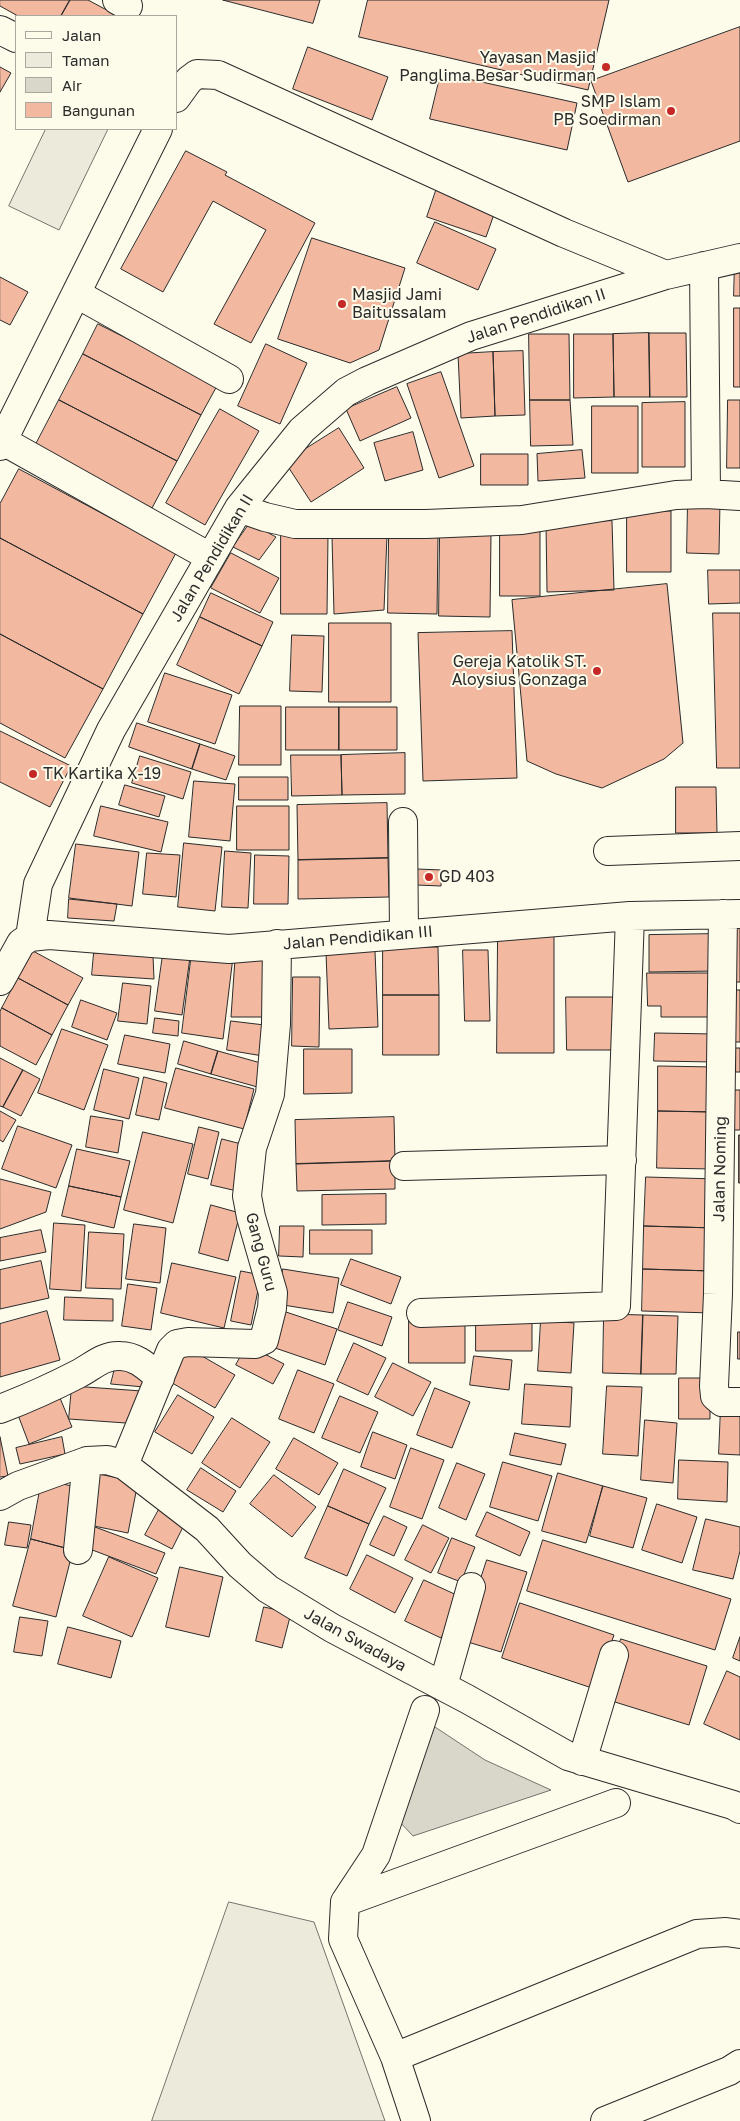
<!DOCTYPE html>
<html>
<head>
<meta charset="utf-8">
<style>
	body { margin:0 }
	#map { position:relative; width:740px; height:2121px; overflow:hidden; background:#fdfbea; font-family:"Golos Text",sans-serif }
	canvas { display:block }
	.legend { position:absolute; left:15px; top:15px; width:162px; height:115px; box-sizing:border-box; background:#fdfbea; border:1px solid #a9a89e; margin:0; padding:6px 9px; list-style:none; font-size:15px; color:#2b2b2b }
	.legend li { display:flex; align-items:center; gap:10px; height:25px }
	.legend b { width:25px; border:1px solid #a9a89e }
</style>
</head>
<body>
<div id="map">
<canvas width="740" height="2121"></canvas>
<ul class="legend">
<li><b style="height:6px;background:#fdfbea"></b>Jalan</li>
<li><b style="height:14px;background:#ecebdb"></b>Taman</li>
<li><b style="height:14px;background:#d8d7c9"></b>Air</li>
<li><b style="height:14px;background:#f2b8a0"></b>Bangunan</li>
</ul>
</div>
<script>
const g = document.querySelector('canvas').getContext('2d');
g.lineJoin = 'round';
function paint(path, color) { g.fillStyle = color; g.fill(path, 'evenodd'); }
function trace(path, color, width, dash) { g.strokeStyle = color; g.lineWidth = width; g.lineCap = dash ? 'butt' : 'round'; g.setLineDash(dash || []); g.stroke(path); }
function write(font, color, halo, rows, align = 'center') {
  g.font = font + ' "Golos Text",sans-serif'; g.lineWidth = 4; g.setLineDash([]); g.textBaseline = 'middle'; g.strokeStyle = halo; g.fillStyle = color; for (const [text, x, y, turn = 0] of rows) {
    g.save(); g.translate(x, y); g.rotate((+turn || 0) * Math.PI / 180); g.textAlign = isNaN(turn) ? turn : align; if (halo) g.strokeText(text, 0, 0); g.fillText(text, 0, 0); g.restore();
  }
}
const green = new Path2D(`
	M46,129H108L59,230L9,206Z
	M229,1902L314,1922L385,2121H152Z`);
paint(green, '#ecebdb');
trace(green, '#74746e', 1);
const water = new Path2D(`
	M435,1727L485,1760L551,1790L413,1836L397,1819Z`);
paint(water, '#d8d7c9');
trace(water, '#74746e', 1);
const building = new Path2D(`
	M0,0H70L61,16H18L0,6Z
	M70,0H88L118,16H61Z
	M223,0H320L313,23Z
	M368,0H609L588,90L359,37Z
	M740,27V141L628,182L591,81Z
	M308,47L388,77L372,120L293,89Z
	M0,67L11,73L0,92Z
	M441,73L577,103L567,150L430,119Z
	M186,151L227,172L225,175L315,223L251,343L214,324L266,230L213,201L163,292L121,269Z
	M439,182L498,203L486,237L427,217Z
	M435,222L496,249L478,290L417,263Z
	M312,238L405,268L379,350L350,363L278,339Z
	M735,260H740V296H734Z
	M0,277L28,292L10,325L0,320Z
	M734,308H740V387H734Z
	M98,324L218,384L201,415L83,354Z
	M649,333H686L687,397H650Z
	M649,333L650,397H614L613,334Z
	M529,334H569L570,400H530Z
	M574,334H613L614,397L574,398Z
	M266,344L307,363L280,424L238,406Z
	M523,351L525,415L495,416L493,352Z
	M493,352L495,416L461,418L458,354Z
	M83,354L201,415L177,461L59,400Z
	M441,372L474,466L439,478L407,384Z
	M397,387L411,418L360,441L346,409Z
	M59,400L177,461L152,508L34,448Z
	M530,400H570L573,445L531,446Z
	M728,400H740V468H727Z
	M685,402V467H642V403Z
	M592,406H638V473H592Z
	M220,409L259,431L205,525L166,503Z
	M339,428L364,468L311,502L285,462Z
	M413,432L423,470L385,481L374,443Z
	M582,450L585,478L538,481L537,454Z
	M481,454H528V485H481Z
	M19,469L176,553L143,614L0,538V504Z
	M688,500L720,501L719,554L687,553Z
	M627,511H671V572H627Z
	M612,521L614,590L547,592L546,523Z
	M250,523L276,537L259,560L233,547Z
	M500,528H540V596H500Z
	M440,533H491L490,617L439,616Z
	M281,535H328L327,614H281Z
	M387,535L384,610L334,614L332,537Z
	M389,535H438L437,614L388,613Z
	M0,538L143,614L103,689L0,634Z
	M231,553L279,578L260,613L211,588Z
	M708,570H740V603L709,604Z
	M667,584L683,743L664,759L602,788L556,774L527,761L512,600Z
	M211,593L273,622L262,646L200,617Z
	M713,613H740V768H717Z
	M200,617L262,646L239,694L177,665Z
	M329,623H391V702H329Z
	M512,631L517,778L423,781L418,633Z
	M0,634L103,689L65,758L0,723Z
	M292,635L324,636L322,692L290,691Z
	M165,673L232,695L215,744L148,722Z
	M240,706H281V765H239Z
	M286,707H339V750H286Z
	M339,707H397V750H339Z
	M137,723L200,744L192,769L129,747Z
	M0,731L71,766L50,807L0,782Z
	M200,744L235,756L226,780L192,769Z
	M405,753V794L342,795L341,755Z
	M291,755H341L342,795L292,796Z
	M140,756L191,772L183,799L132,783Z
	M239,777H288V800H239Z
	M194,781L235,784L230,841L189,837Z
	M125,785L165,796L159,817L119,805Z
	M676,787H716L717,833H676Z
	M387,803L388,858L298,860L297,805Z
	M101,806L168,822L161,852L94,836Z
	M237,806H289V850H237Z
	M184,843L222,847L215,911L178,907Z
	M76,844L139,852L132,906L69,898Z
	M225,851L251,853L248,908L222,907Z
	M147,853L180,855L176,897L143,894Z
	M255,855L289,856L288,904H254Z
	M388,858L389,897L298,899V860Z
	M417,869L442,870L441,886L416,885Z
	M69,899L117,904L114,921L68,918Z
	M735,924H740V982H733Z
	M498,934H554V1053H497Z
	M715,934V971L649,972V935Z
	M164,947L191,950L182,1015L155,1011Z
	M383,947H438L439,995H383Z
	M463,950H488L490,1021H465Z
	M33,951L83,978L68,1005L18,978Z
	M375,951L378,1027L329,1029L326,953Z
	M192,952L233,957L223,1039L182,1033Z
	M94,953L153,956L154,979L92,975Z
	M274,955L272,1017H231L235,959Z
	M647,973H715V1017H661V1006H648Z
	M293,977H320L319,1047L292,1046Z
	M18,978L68,1005L52,1035L2,1008Z
	M123,983L151,986L147,1024L118,1021Z
	M734,990H740V1042H734Z
	M383,995H439V1055H383Z
	M566,997H613L614,1050H567Z
	M81,1000L117,1013L107,1040L72,1027Z
	M2,1008L52,1035L36,1065L0,1046V1012Z
	M155,1018L179,1021L178,1036L153,1033Z
	M231,1021L273,1026L269,1057L227,1050Z
	M62,1029L108,1045L84,1110L38,1093Z
	M655,1033L715,1034V1062L654,1061Z
	M125,1035L170,1044L165,1073L118,1064Z
	M184,1041L218,1051L211,1074L178,1064Z
	M736,1048H740V1072H736Z
	M304,1049H352V1093L304,1094Z
	M218,1051L268,1065L261,1088L211,1074Z
	M0,1058L23,1070L3,1107L0,1106Z
	M658,1066L715,1067L714,1112L658,1111Z
	M176,1068L254,1089L244,1129L165,1108Z
	M104,1069L139,1078L129,1119L94,1110Z
	M23,1070L40,1079L21,1116L3,1107Z
	M144,1077L167,1083L159,1120L136,1115Z
	M734,1090H740V1130H734Z
	M0,1111L16,1120L3,1142L0,1140Z
	M658,1111L714,1112L713,1169L657,1168Z
	M91,1116L123,1121L118,1153L86,1147Z
	M394,1117L395,1161L296,1164L295,1120Z
	M18,1126L72,1145L56,1188L2,1169Z
	M199,1127L219,1132L208,1179L188,1174Z
	M143,1132L193,1144L173,1223L124,1210Z
	M739,1135H740V1183H739Z
	M222,1139L249,1146L237,1191L211,1185Z
	M77,1149L130,1161L121,1197L69,1186Z
	M395,1161V1189L297,1191L296,1164Z
	M646,1177L717,1179L715,1228L644,1226Z
	M0,1179L51,1192L46,1212L0,1229Z
	M69,1186L121,1197L114,1228L62,1216Z
	M386,1194V1224L322,1225V1195Z
	M211,1205L240,1213L228,1261L199,1253Z
	M54,1223L85,1225L81,1291L50,1289Z
	M134,1224L166,1228L160,1283L126,1279Z
	M280,1226H304L303,1257L279,1256Z
	M644,1226L715,1228L713,1271L643,1269Z
	M41,1230L46,1252L0,1261V1238Z
	M310,1230H372V1254H310Z
	M89,1232L124,1234L121,1289L86,1288Z
	M351,1259L401,1277L391,1304L341,1285Z
	M41,1261L49,1298L0,1309V1270Z
	M172,1263L236,1277L224,1328L161,1313Z
	M283,1269L339,1278L333,1313L277,1304Z
	M643,1269L713,1271L712,1313L642,1311Z
	M241,1271L261,1275L251,1325L231,1321Z
	M128,1284L157,1288L151,1330L122,1326Z
	M65,1297L113,1299V1321L64,1320Z
	M348,1302L392,1317L382,1346L338,1330Z
	M47,1311L60,1360L0,1377V1324Z
	M286,1312L337,1329L325,1365L275,1348Z
	M476,1313H532V1351H476Z
	M604,1314L643,1315L641,1374L603,1373Z
	M643,1315L678,1316L676,1374H641Z
	M409,1316H465V1363H409Z
	M541,1320L574,1323L571,1373L538,1371Z
	M738,1332H740V1359H738Z
	M354,1343L386,1358L368,1395L337,1381Z
	M181,1344L235,1375L215,1408L162,1377Z
	M247,1345L284,1364L273,1384L236,1365Z
	M474,1356L512,1360L509,1390L470,1385Z
	M117,1360L144,1369V1387L111,1384Z
	M393,1363L431,1382L413,1416L375,1397Z
	M298,1370L334,1384L314,1433L279,1419Z
	M679,1378H710V1419H679Z
	M525,1384L572,1387L570,1427L522,1424Z
	M72,1386L142,1391L140,1424L69,1419Z
	M607,1386L642,1387L638,1456L603,1454Z
	M435,1388L470,1402L452,1448L417,1435Z
	M178,1395L214,1417L192,1454L155,1432Z
	M340,1396L378,1412L360,1453L322,1438Z
	M60,1398L72,1427L29,1444L18,1415Z
	M721,1406L740,1407V1455L719,1454Z
	M232,1418L270,1442L240,1488L202,1463Z
	M645,1420L677,1423L673,1483L641,1480Z
	M373,1432L407,1445L395,1479L361,1467Z
	M515,1433L566,1444L561,1465L510,1455Z
	M0,1437L8,1476L0,1477Z
	M62,1437L65,1454L20,1464L16,1448Z
	M294,1438L338,1463L319,1495L276,1469Z
	M411,1448L444,1460L422,1519L390,1507Z
	M679,1460L728,1462L727,1502L678,1499Z
	M503,1462L552,1476L538,1521L490,1507Z
	M457,1463L485,1474L466,1520L439,1508Z
	M201,1468L236,1491L223,1512L187,1490Z
	M344,1469L386,1488L369,1524L328,1506Z
	M94,1473L138,1482L128,1533L84,1524Z
	M558,1473L603,1486L586,1543L542,1531Z
	M274,1475L316,1507L292,1537L250,1504Z
	M42,1479L80,1488L73,1550L31,1539Z
	M603,1486L647,1498L633,1548L590,1536Z
	M162,1504L188,1517L172,1549L145,1535Z
	M657,1504L697,1517L682,1563L642,1550Z
	M328,1506L369,1524L347,1576L305,1558Z
	M487,1512L530,1532L520,1556L476,1536Z
	M384,1516L407,1527L394,1556L370,1545Z
	M706,1519L740,1527V1551L733,1579L693,1570Z
	M9,1522L31,1525L27,1548L5,1545Z
	M423,1525L449,1538L431,1573L405,1560Z
	M95,1527L165,1553L156,1574L87,1548Z
	M452,1538L475,1547L461,1582L438,1573Z
	M31,1539L73,1550L56,1617L13,1606Z
	M543,1540L731,1599L715,1650L527,1591Z
	M367,1555L413,1578L395,1613L350,1589Z
	M109,1557L158,1578L132,1637L83,1616Z
	M487,1560L527,1572L501,1652L461,1640Z
	M180,1567L223,1577L209,1637L166,1627Z
	M424,1580L461,1597L441,1638L405,1621Z
	M520,1603L614,1635L595,1689L502,1658Z
	M264,1607L291,1613L282,1648L256,1641Z
	M20,1617L48,1621L42,1656L14,1652Z
	M68,1627L121,1641L111,1678L58,1664Z
	M740,1637V1661L733,1658Z
	M621,1639L707,1666L689,1725L602,1698Z
	M727,1671L740,1677V1740L704,1724Z`);
paint(building, '#f2b8a0');
trace(building, '#2b2b2b', 1);
const minor = new Path2D(`
	M117,0L128,6
	M0,30L16,38
	M176,98L189,80L197,74L218,75L564,233L666,275
	M704,266L706,494
	M77,294L229,379
	M3,441L210,557
	M0,446L158,129
	M239,508L265,517L295,524H426L522,520L676,495L706,494L740,496
	M403,822L404,934
	M608,851L740,846
	M723,914L718,1294L714,1386L715,1396L722,1402H740
	M30,937L38,884L111,730L239,508L302,430L346,392L367,381L471,336L666,275L740,258
	M0,981L21,943L30,937L49,935L229,949L630,916L740,914
	M404,1166L622,1160
	M421,1313L616,1306L630,916
	M0,1409C26,1399 53,1387 78,1374C92,1367 103,1355 120,1356C137,1356 148,1368 160,1378
	M124,1465L171,1350L177,1344L188,1342L255,1344L264,1340L272,1308L273,1293L251,1217L247,1196L252,1148L270,1094L276,1024L277,944
	M0,1496L18,1486L87,1461L107,1460L124,1465L207,1529L240,1565L268,1589L332,1628L467,1699L568,1756L733,1805L740,1809
	M78,1550L87,1461
	M443,1686L471,1587
	M582,1761L614,1655
	M345,1902L616,1803
	M395,2057L697,1934L726,1932L740,1934
	M416,2121L395,2057L343,1939L345,1902L376,1855L425,1710
	M605,2121L729,2071L740,2064`);
trace(minor, '#2b2b2b', 30);
trace(minor, '#fdfbea', 28);
for (const [x, y, r, color] of [
	[606,67,5,"#c62828"],
	[671,111,5,"#c62828"],
	[342,304,5,"#c62828"],
	[597,671,5,"#c62828"],
	[33,774,5,"#c62828"],
	[429,877,5,"#c62828"]
]) { const dot = new Path2D(); dot.arc(x, y, r, 0, 2 * Math.PI); g.fillStyle = color; g.fill(dot); trace(dot, '#fdfbea', 2); }
write('16px', '#2b2b2b', '#fdfbea', [
	["Yayasan Masjid",596,58],
	["Panglima Besar Sudirman",596,76],
	["SMP Islam",661,102],
	["PB Soedirman",661,120],
	["Masjid Jami",352,295,"left"],
	["Baitussalam",352,313,"left"],
	["Gereja Katolik ST.",587,662],
	["Aloysius Gonzaga",587,680],
	["TK Kartika X-19",43,774,"left"],
	["GD 403",439,877,"left"]
], 'right');
write('16px', '#2b2b2b', '#fdfbea', [
	["Jalan Pendidikan II",536,316,-18],
	["Jalan Pendidikan II",212,558,-59],
	["Jalan Pendidikan III",358,938,-5],
	["Jalan Noming",720,1169,-89],
	["Gang Guru",261,1252,75],
	["Jalan Swadaya",355,1640,29]
]);
</script>
</body>
</html>
